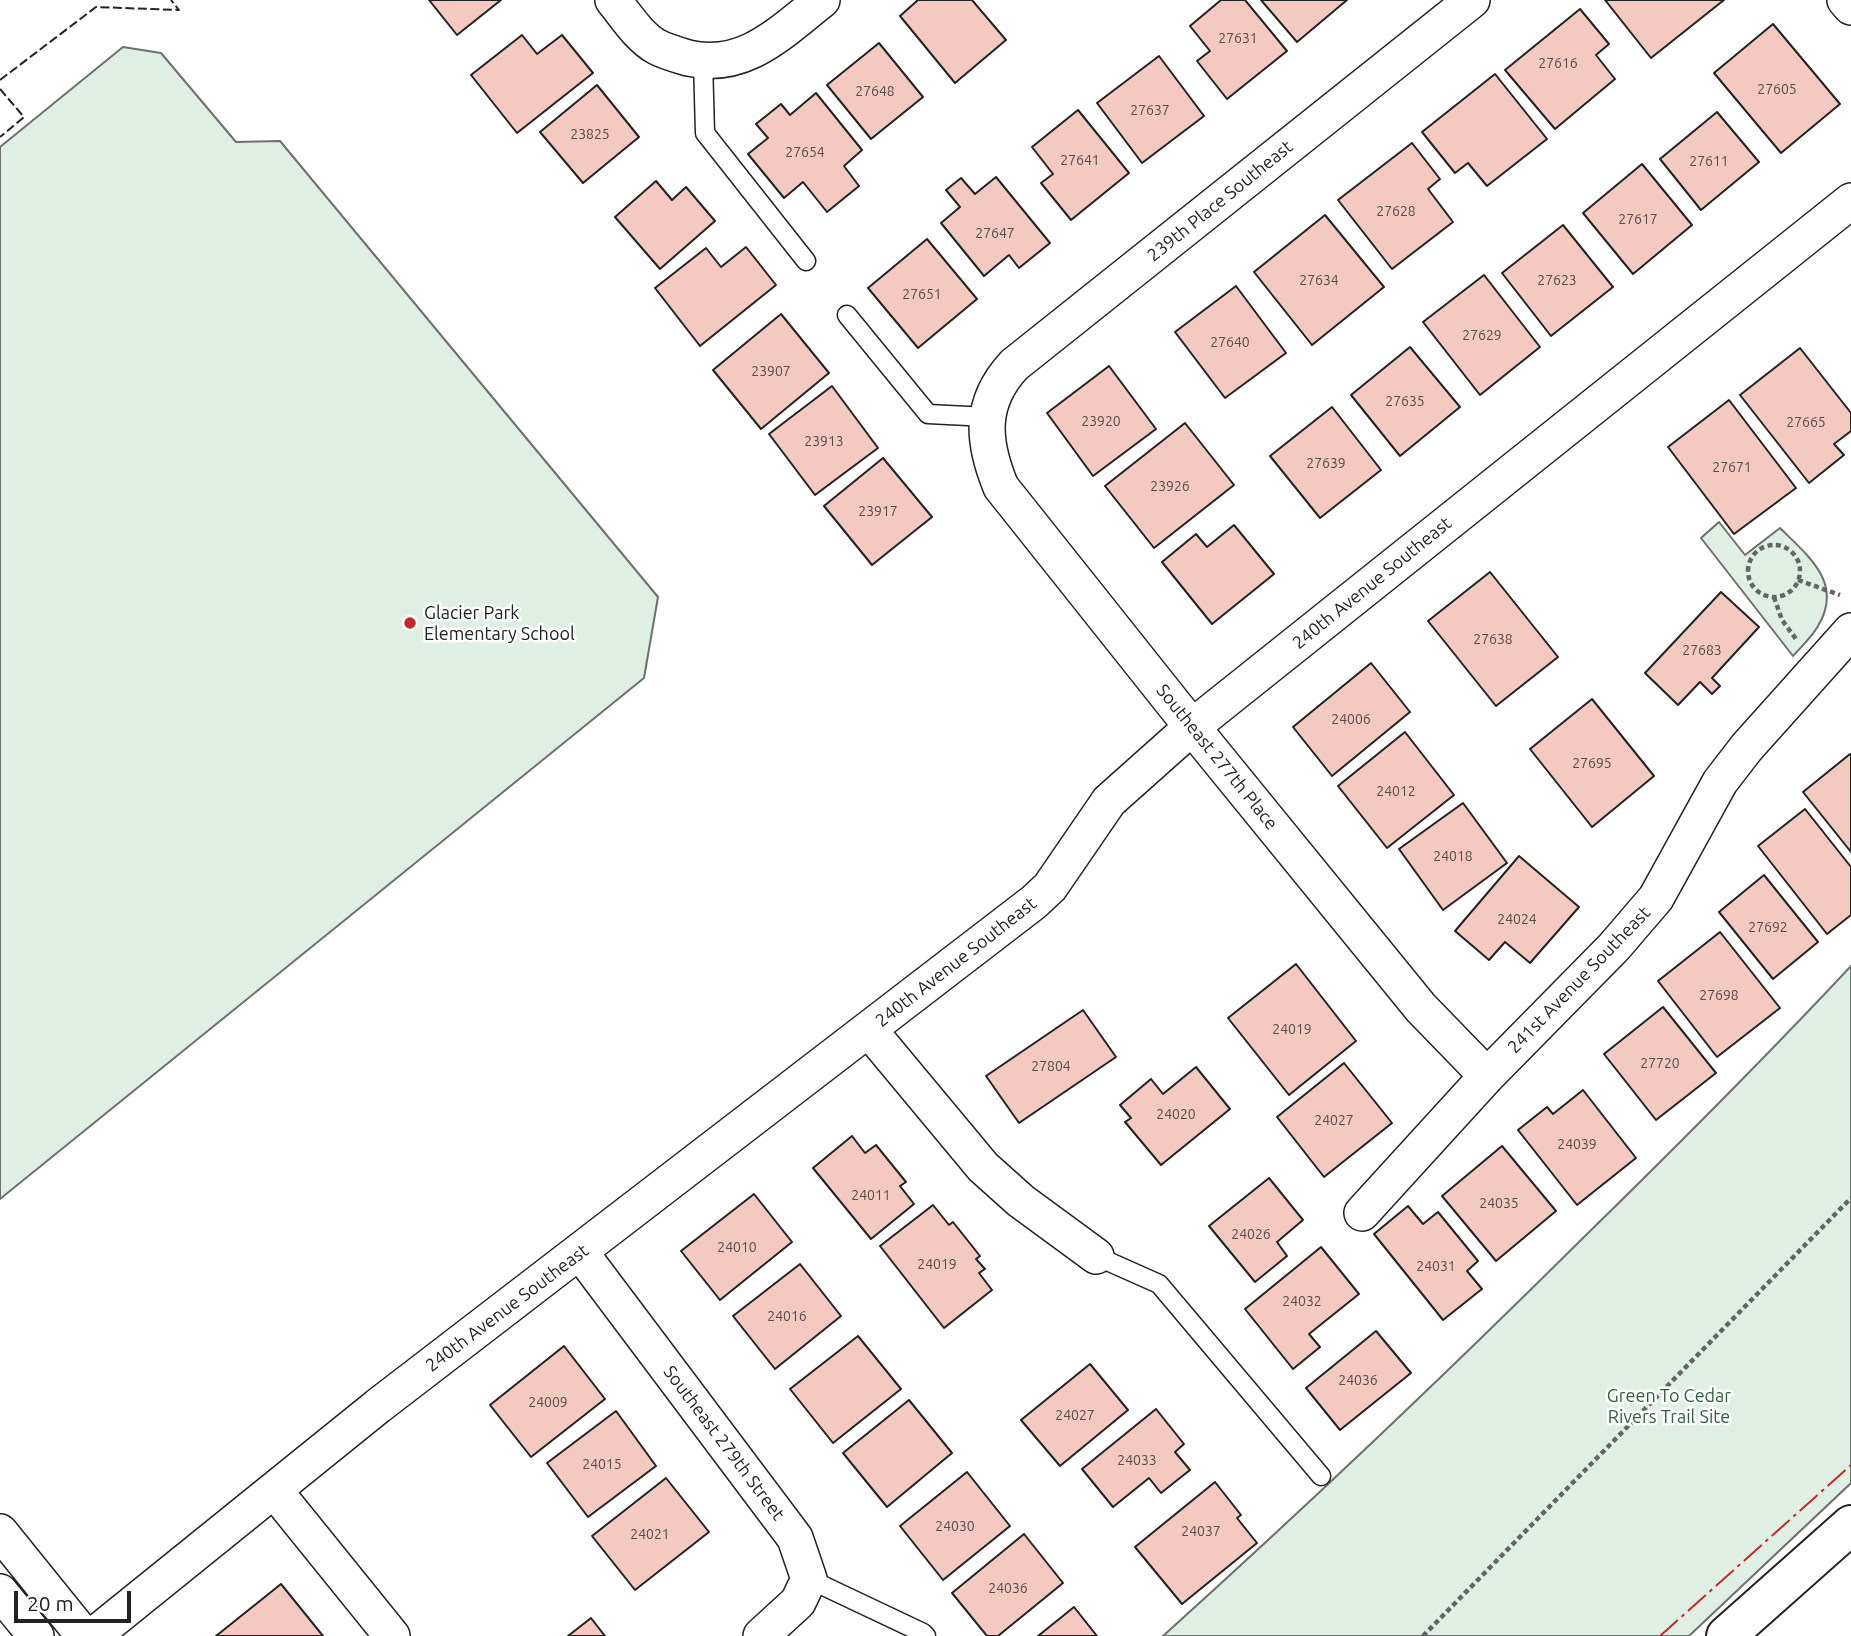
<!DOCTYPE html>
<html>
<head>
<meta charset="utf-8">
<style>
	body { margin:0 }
	#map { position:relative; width:1851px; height:1636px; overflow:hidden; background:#fff; font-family:Ubuntu,sans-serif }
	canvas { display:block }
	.scale { position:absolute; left:14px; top:1591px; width:117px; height:32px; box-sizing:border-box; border:4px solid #222; border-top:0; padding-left:9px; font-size:21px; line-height:24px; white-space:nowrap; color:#222; -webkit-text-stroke:5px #fff; paint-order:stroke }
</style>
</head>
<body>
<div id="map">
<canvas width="1851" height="1636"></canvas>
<div class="scale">20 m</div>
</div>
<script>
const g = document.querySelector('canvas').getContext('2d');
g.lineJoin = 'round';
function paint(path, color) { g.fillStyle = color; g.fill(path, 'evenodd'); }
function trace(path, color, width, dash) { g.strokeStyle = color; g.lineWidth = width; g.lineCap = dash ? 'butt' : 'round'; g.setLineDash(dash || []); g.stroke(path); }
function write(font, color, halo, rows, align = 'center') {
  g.font = font + ' Ubuntu,sans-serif'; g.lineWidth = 5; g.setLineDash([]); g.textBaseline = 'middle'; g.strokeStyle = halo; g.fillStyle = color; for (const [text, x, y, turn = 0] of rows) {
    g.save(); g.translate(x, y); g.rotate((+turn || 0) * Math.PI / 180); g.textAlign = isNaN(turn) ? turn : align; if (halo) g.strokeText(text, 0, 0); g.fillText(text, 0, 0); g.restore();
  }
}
const green = new Path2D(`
	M123,47L161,53L236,142L280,141L658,597L644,678L0,1199V147Z
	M1719,522L1745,555L1780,528C1808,556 1844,583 1818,626C1812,637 1801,647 1793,656L1701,538Z
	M1851,966V1483L1689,1636H1163C1306,1507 1446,1374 1583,1238C1674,1149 1764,1059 1851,966Z`);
paint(green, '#e0efe3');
trace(green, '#6f6f6f', 2);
const building = new Path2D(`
	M429,0H501L457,35Z
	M918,0H972L1006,40L955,83L900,16Z
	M1221,0H1245L1287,51L1227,99L1197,61L1210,51L1190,26Z
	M1261,0H1347L1297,42Z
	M1605,0H1724L1651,58Z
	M1580,9L1609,44L1596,55L1615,79L1555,129L1505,70Z
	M1773,24L1840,104L1781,153L1714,73Z
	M522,35L537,54L562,35L593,73L517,133L471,75Z
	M879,43L923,97L871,139L827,85Z
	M1159,56L1204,116L1142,163L1097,103Z
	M1495,74L1547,139L1487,186L1468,163L1455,173L1422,132Z
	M597,85L639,137L583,183L540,132Z
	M816,93L862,150L844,166L859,186L827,212L803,182L784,198L748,154L768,138L756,124L781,104L790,115Z
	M1078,110L1129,173L1071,220L1041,183L1053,174L1032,147Z
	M1717,112L1759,162L1701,210L1660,159Z
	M1412,143L1440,179L1428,189L1453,222L1392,269L1338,200Z
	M1642,164L1692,225L1633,274L1583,213Z
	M996,177L1050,243L1019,268L1009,255L984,276L941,223L960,207L946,190L961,178L975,194Z
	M656,181L672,200L686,187L715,221L660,269L615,217Z
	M1325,215L1384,287L1312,345L1254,272Z
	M1563,225L1613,287L1551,336L1502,273Z
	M927,239L977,299L918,348L868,288Z
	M746,247L776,285L700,346L655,288L706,248L721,267Z
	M1484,275L1540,347L1480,395L1423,322Z
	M1236,286L1286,353L1225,398L1175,332Z
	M781,314L829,373L761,429L713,370Z
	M1410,347L1460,407L1400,456L1351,395Z
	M1800,348L1851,413V431L1834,444L1844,455L1809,483L1740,395Z
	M1109,366L1156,429L1093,476L1047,413Z
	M832,386L878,448L815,495L769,434Z
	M1729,400L1796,488L1734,534L1668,447Z
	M1332,407L1381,470L1320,518L1270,456Z
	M1185,423L1234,485L1154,548L1105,486Z
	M883,458L932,517L872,565L824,506Z
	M1234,525L1274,574L1212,624L1162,562L1196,534L1207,547Z
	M1490,572L1558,657L1496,706L1428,621Z
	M1721,592L1759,627L1712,678L1720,686L1712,694L1700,682L1678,705L1645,673Z
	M1371,663L1410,712L1332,776L1293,727Z
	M1592,699L1654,776L1592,827L1530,749Z
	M1405,732L1454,795L1387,848L1338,786Z
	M1850,754L1851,755V852L1803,792Z
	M1463,803L1507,863L1443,910L1399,849Z
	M1805,809L1851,867V915L1827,934L1758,846Z
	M1519,856L1579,907L1530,963L1505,942L1489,960L1455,931Z
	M1764,875L1818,942L1773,979L1719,912Z
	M1720,932L1780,1008L1717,1057L1658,981Z
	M1296,964L1356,1041L1289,1095L1228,1018Z
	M1663,1007L1716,1073L1656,1120L1604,1054Z
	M1083,1010L1116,1057L1019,1123L986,1076Z
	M1344,1063L1392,1123L1324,1177L1277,1117Z
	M1196,1067L1230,1109L1161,1165L1125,1122L1131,1118L1120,1105L1151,1079L1163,1094Z
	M1583,1090L1636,1158L1577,1205L1518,1130L1547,1107L1553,1114Z
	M852,1136L865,1153L876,1145L906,1182L900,1186L914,1204L871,1239L813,1168Z
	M1502,1146L1556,1211L1496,1261L1442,1196Z
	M1269,1178L1303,1220L1277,1242L1287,1256L1255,1282L1209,1226Z
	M754,1194L792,1242L720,1300L681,1251Z
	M933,1205L949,1225L953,1222L980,1256L976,1259L985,1269L979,1273L992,1290L944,1328L880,1246Z
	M1408,1206L1423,1224L1438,1212L1478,1261L1467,1271L1482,1289L1443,1320L1374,1234Z
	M1321,1247L1359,1294L1309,1334L1320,1347L1293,1369L1245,1309Z
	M800,1264L841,1316L775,1369L733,1316Z
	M1376,1331L1411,1373L1340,1430L1306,1388Z
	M858,1336L901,1389L833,1443L790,1389Z
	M564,1346L605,1399L531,1457L490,1405Z
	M1090,1364L1128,1410L1060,1466L1021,1420Z
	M909,1400L952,1453L887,1507L843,1453Z
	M1156,1409L1184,1444L1175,1452L1190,1470L1161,1493L1149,1478L1113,1507L1082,1469Z
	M616,1411L656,1466L588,1517L547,1463Z
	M967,1472L1010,1526L943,1580L900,1526Z
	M666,1478L709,1532L635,1590L592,1536Z
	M1215,1482L1241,1515L1237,1518L1257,1543L1182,1604L1135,1547Z
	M1024,1534L1063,1583L998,1636H987L952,1593Z
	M281,1584L323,1636H216Z
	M1074,1607L1097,1636H1038Z
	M591,1618L605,1636H568Z`);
paint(building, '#f3c9c0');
trace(building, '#222', 2);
const lane = new Path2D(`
	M703,61L705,133L806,261
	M847,315L928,414L988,417
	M1096,1256L1159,1284L1321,1476
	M809,1579L923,1633L926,1636`);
const street = new Path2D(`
	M613,0C626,16 639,37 657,47C667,52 678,55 688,58C745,71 781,32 822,0
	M1472,0L1014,365C979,403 982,441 1001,487L1192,727L1421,1008L1487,1076
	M1845,0L1851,7
	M869,1030L983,1167L1021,1201L1096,1256
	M1362,1213L1487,1076L1614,947L1656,898L1720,782L1747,747L1851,631
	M580,1252L795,1538L809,1579L798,1602L761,1636
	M274,1490L392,1636
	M0,1532L84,1636
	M0,1592L36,1636
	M93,1636L378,1406L1034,902L1050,887L1109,801L1192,727L1851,201`);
const primary = new Path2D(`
	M1726,1636L1851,1525`);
trace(lane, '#222', 21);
trace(street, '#222', 38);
trace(primary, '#222', 42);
trace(new Path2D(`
	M1748 571a26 26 0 1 1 52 0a26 26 0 1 1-52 0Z
	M1798,580L1840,595
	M1774,597L1782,620L1796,639
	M1423,1636L1851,1198`), '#646464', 4.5, [5, 3.5]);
trace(lane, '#fff', 18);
trace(street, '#fff', 35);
trace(primary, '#fff', 38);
trace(new Path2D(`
	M0,80L96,7L179,10L171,0
	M0,89L24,117L0,137`), '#222', 2, [9, 3.5]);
trace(new Path2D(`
	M1660,1636L1851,1465`), '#c62828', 2, [24, 5, 3.5, 5]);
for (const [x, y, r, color] of [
	[410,623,7,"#c62828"]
]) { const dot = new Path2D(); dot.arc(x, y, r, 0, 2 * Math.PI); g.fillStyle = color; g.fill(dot); trace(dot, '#fff', 2.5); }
write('14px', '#564c4a', null, [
	["27631",1238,38],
	["27616",1558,63],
	["27605",1777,89],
	["27648",875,91],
	["27637",1150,110],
	["23825",590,134],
	["27654",805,152],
	["27641",1080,160],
	["27611",1709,161],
	["27628",1396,211],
	["27617",1638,219],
	["27647",995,233],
	["27634",1319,280],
	["27623",1557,280],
	["27651",922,294],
	["27629",1482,335],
	["27640",1230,342],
	["23907",771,371],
	["27635",1405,401],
	["23920",1101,421],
	["27665",1806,422],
	["23913",824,441],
	["27639",1326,463],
	["27671",1732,467],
	["23926",1170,486],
	["23917",878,511],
	["27638",1493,639],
	["27683",1702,650],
	["24006",1351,719],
	["27695",1592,763],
	["24012",1396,791],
	["24018",1453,856],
	["24024",1517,919],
	["27692",1768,927],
	["27698",1719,995],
	["24019",1292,1029],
	["27720",1660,1063],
	["27804",1051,1066],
	["24020",1176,1114],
	["24027",1334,1120],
	["24039",1577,1144],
	["24011",871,1195],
	["24035",1499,1203],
	["24026",1251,1234],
	["24010",737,1247],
	["24019",937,1264],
	["24031",1436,1266],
	["24032",1302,1301],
	["24016",787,1316],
	["24036",1358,1380],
	["24009",548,1402],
	["24027",1075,1415],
	["24033",1137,1460],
	["24015",602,1464],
	["24030",955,1526],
	["24037",1201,1531],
	["24021",650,1534],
	["24036",1008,1588]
]);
write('18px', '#222', '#fff', [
	["239th Place Southeast",1220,201,-39],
	["240th Avenue Southeast",1372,583,-39],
	["Southeast 277th Place",1217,757,51],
	["240th Avenue Southeast",956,962,-38],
	["241st Avenue Southeast",1579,980,-46],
	["240th Avenue Southeast",507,1308,-37],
	["Southeast 279th Street",724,1443,53]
]);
write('18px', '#222', '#fff', [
	["Glacier Park",424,613],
	["Elementary School",424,634]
], 'left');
write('18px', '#2f5e38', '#fff', [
	["Green To Cedar",1669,1396],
	["Rivers Trail Site",1669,1417]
]);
</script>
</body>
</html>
